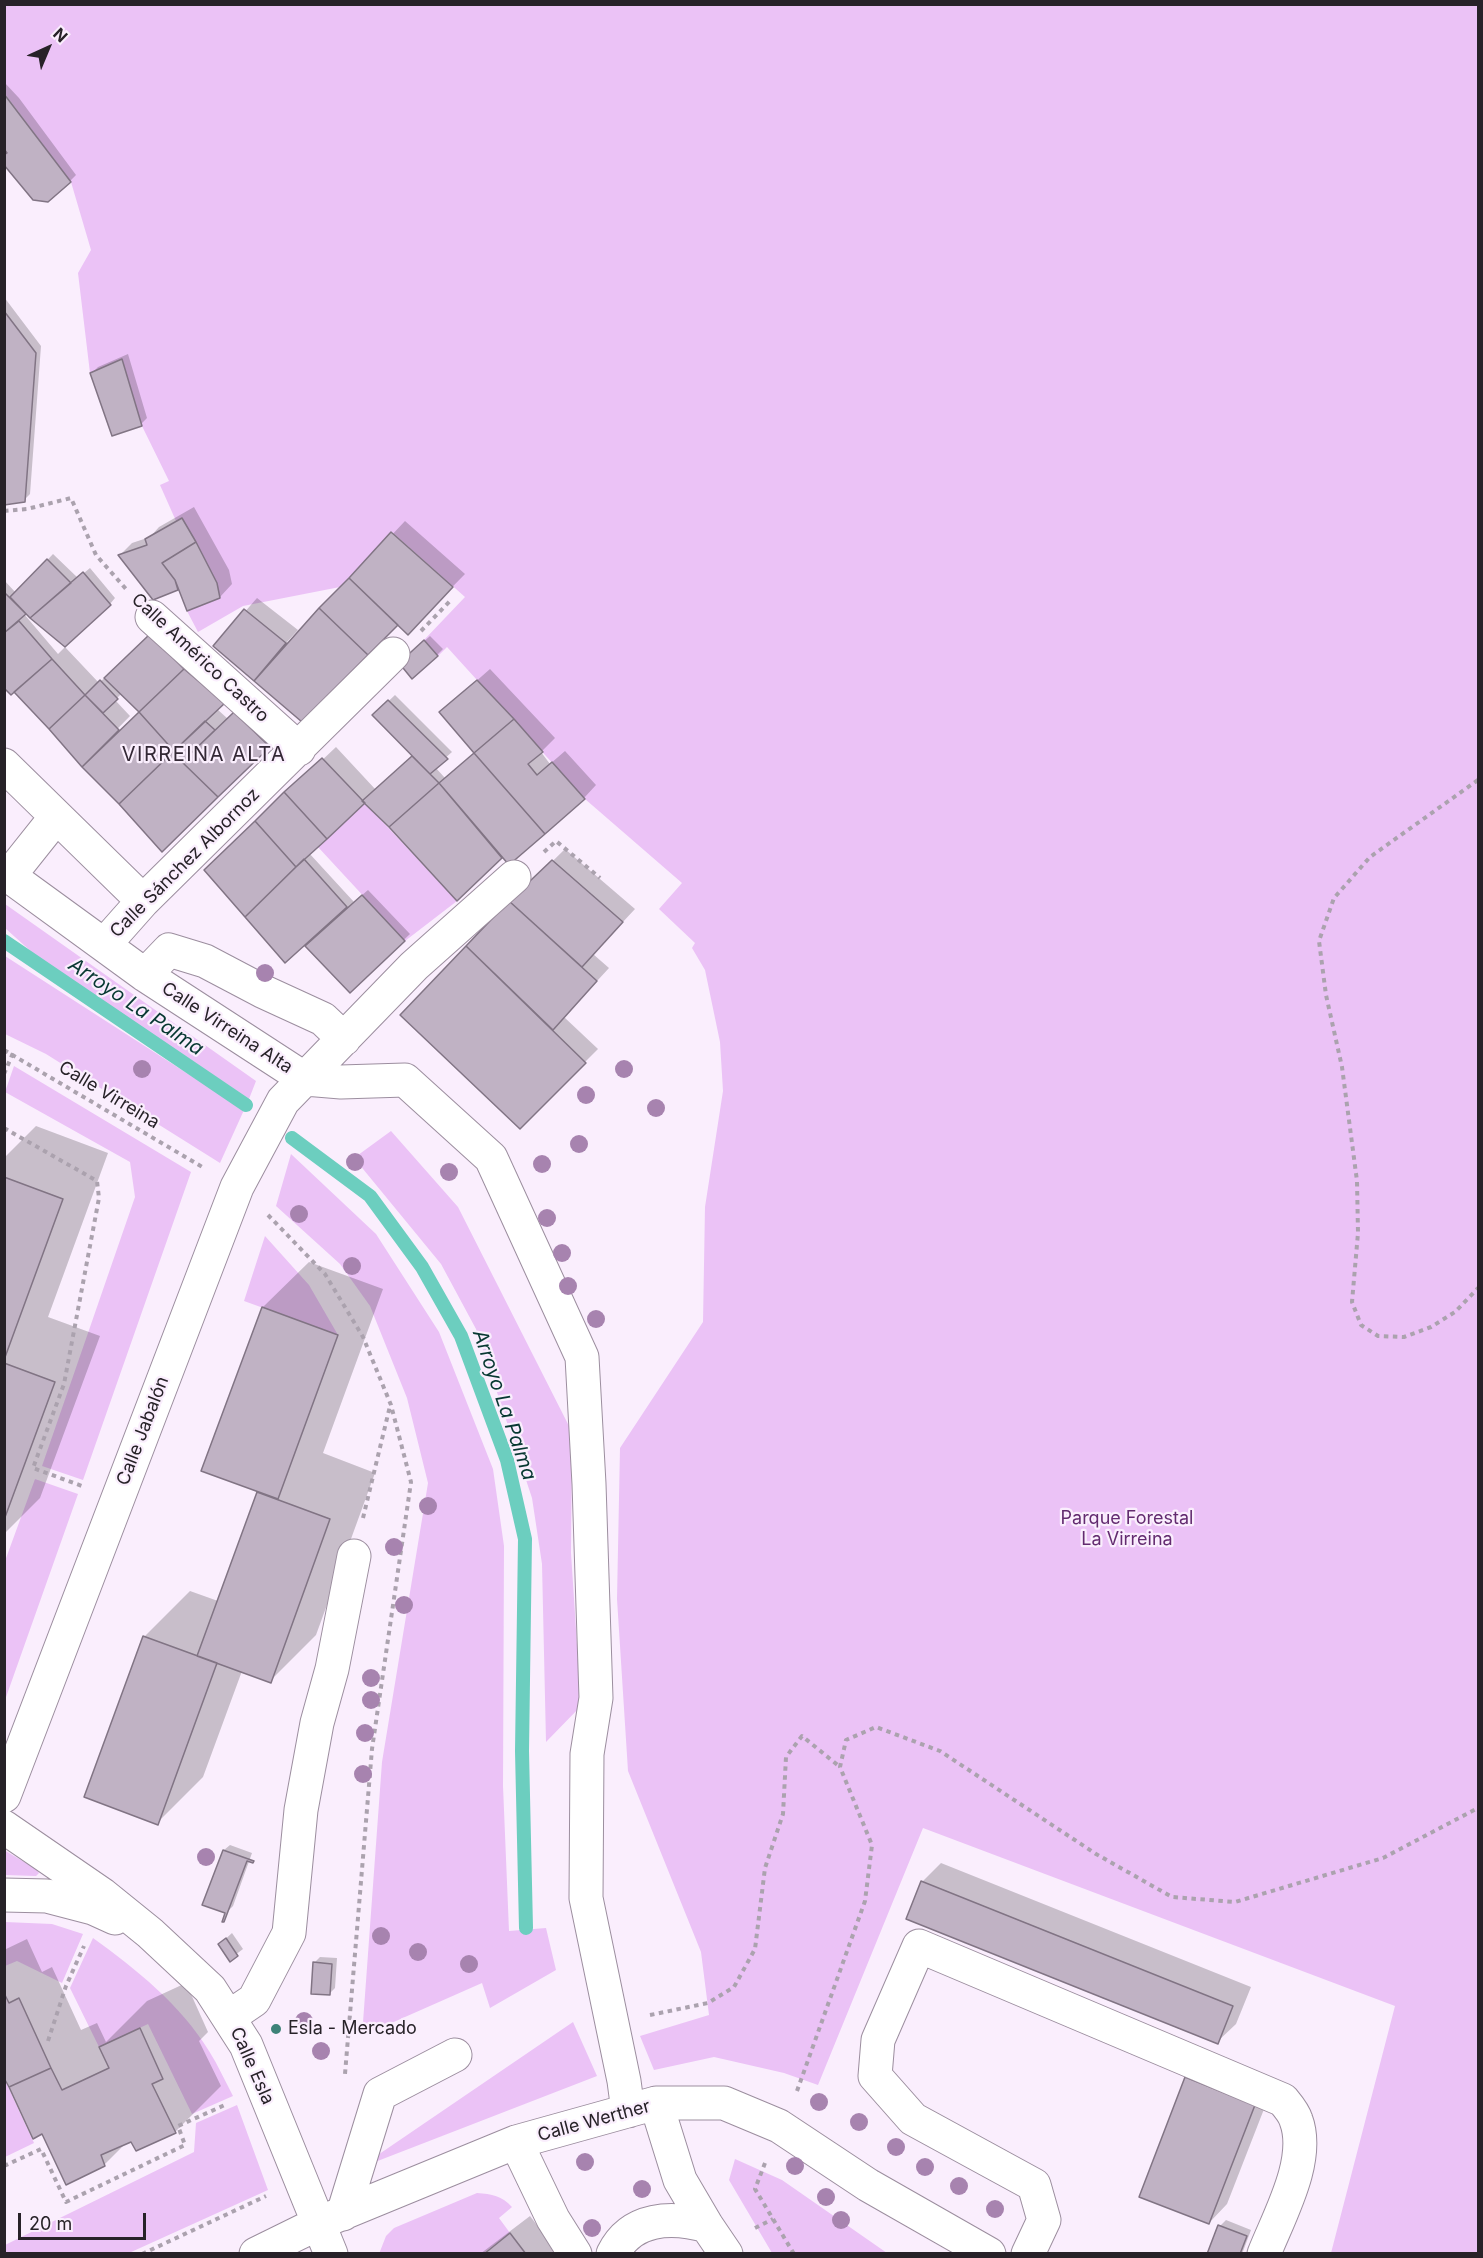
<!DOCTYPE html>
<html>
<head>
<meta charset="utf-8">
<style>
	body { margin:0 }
	#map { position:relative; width:1483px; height:2258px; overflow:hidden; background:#faeefd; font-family:Inter,sans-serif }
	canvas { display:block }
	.frame { position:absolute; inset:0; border:6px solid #272228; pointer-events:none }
	.north { position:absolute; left:18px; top:18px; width:60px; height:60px; -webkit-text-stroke:4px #faeefd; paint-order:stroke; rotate:44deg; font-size:16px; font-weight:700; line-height:24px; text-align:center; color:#272228 }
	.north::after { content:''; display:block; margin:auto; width:21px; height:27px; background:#272228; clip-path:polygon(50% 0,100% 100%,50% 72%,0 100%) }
	.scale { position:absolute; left:18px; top:2213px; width:128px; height:27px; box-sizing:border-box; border:3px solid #272228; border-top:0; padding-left:8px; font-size:18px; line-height:21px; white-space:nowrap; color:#272228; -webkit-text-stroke:4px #faeefd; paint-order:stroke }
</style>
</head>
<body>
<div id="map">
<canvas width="1483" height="2258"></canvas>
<div class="frame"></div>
<div class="north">N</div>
<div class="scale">20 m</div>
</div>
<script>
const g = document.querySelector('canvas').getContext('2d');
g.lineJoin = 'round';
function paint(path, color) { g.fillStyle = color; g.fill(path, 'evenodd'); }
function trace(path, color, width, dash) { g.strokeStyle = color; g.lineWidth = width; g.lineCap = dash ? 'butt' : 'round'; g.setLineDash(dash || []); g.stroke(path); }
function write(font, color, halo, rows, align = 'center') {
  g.font = font + ' Inter,sans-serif'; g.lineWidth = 4.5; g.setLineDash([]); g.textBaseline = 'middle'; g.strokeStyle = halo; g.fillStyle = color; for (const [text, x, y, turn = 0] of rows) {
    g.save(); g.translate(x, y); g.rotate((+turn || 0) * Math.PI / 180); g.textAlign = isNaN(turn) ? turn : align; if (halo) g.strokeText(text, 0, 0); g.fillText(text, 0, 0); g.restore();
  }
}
paint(new Path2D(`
	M4,5H1478V2253H1331L1395,2006L923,1828L818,2085L784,2073L714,2057L654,2070L640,2036L709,2015L701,1952L628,1771L617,1599L620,1448L703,1322L705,1207L723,1091L720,1042L705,970L692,948L695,943L659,909L682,883L585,799L447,647L438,656L424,640L465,597L392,532L340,587L243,606L198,632L187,611L220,598L217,583L182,519L176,521L160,485L169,481L142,426L122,359L90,373L78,273L91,250L71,182L5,94Z
	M365,803L457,901L405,941L318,847Z
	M5,904L256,1081L249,1099L35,955L5,928Z
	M5,956L244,1110L220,1163L46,1054L5,1034Z
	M14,1066L191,1172L83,1480L42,1466L135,1197L130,1162L5,1092Z
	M391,1131L458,1207L572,1432L571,1553L581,1706L546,1742L542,1564L532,1498L476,1329L441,1264L354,1158Z
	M291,1154L376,1234L439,1332L493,1469L504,1546L503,1786L509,1931L546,1928L556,1970L490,2008L482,1983L362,2036L382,1762L428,1483L407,1398L370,1306L340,1264L276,1206Z
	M265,1236L309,1285L338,1335L244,1301Z
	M35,1479L78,1494L5,1700V1561Z
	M4,1850L36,1869L39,1873L36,1876L5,1875Z
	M5,1922L52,1924L83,1934L62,1983L17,1961L5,1966Z
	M93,1938C137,1970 180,2004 209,2051C218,2065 225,2081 233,2096L192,2114L148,2024L99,2047L70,1988Z
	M573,2022L597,2076L375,2162L369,2161Z
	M4,2078L34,2143L5,2157H4Z
	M237,2105L268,2190L129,2253H5V2245L194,2152L196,2123Z
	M735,2159L782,2180L887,2253H772L729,2180Z
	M477,2193C492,2194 502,2196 512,2207L499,2218L510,2233L484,2253L379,2254L386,2236L394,2228Z`), '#ebc2f6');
paint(new Path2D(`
	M4,82L19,98L76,175L70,181L4,146Z
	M4,297L41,346L30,494L24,500L4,503Z
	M128,354L147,418L141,424L92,373L98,367Z
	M194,507L229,570L232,584L220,597L179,588L154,598L120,555L132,543L150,537L159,527Z
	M405,521L465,574L408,632L398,623L302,720L215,646L257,598L298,630L287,642L289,644Z
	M53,554L78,578L90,568L115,598L110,604L26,612L24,614L58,654L65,647L99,683L163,623L217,709L228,719L248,700L281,733L162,850L14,690L4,685V580L16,593ZM122,693L161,694L85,766L83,764L130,716L115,700Z
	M430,636L443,649L437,655L407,657Z
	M490,669L555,738L541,752L550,764L565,751L596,785L584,798L503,855L457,899L365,801L309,853L354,902L368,890L410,934L350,991L304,943L206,870L336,747L376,790L414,756L374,715L395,695L452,752L435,767L445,778L476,752L441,712Z
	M565,849L635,909L593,954L609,968L564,1017L598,1049L520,1127L402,1015L511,902Z
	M36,1126L108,1153L48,1317L100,1336L40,1498L4,1534V1158Z
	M309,1262L383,1289L323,1453L375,1473L316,1635L270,1681L242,1671L203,1777L157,1823L144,1637L190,1591L218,1601L259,1491L263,1307Z
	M230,1845L252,1853L233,1906L227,1912L224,1850Z
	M941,1863L1251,1987L1236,2024L1217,2042L922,1882Z
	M232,1933L243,1949L230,1959L220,1944Z
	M27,1939L42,1972L52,1967L81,2030L97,2023L106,2042L147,2001L186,1983L208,2032L199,2041L221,2086L175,2132L127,2142L105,2164L66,2182L43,2132L4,2075V1950Z
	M320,1957L337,1958L335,1988L329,1994L314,1963Z
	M1205,2060L1273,2086L1227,2204L1209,2223L1186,2078Z
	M530,2216L559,2254H480Z
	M1226,2220L1251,2230L1242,2254H1209L1220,2226Z`), '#0003');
trace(new Path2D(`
	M4,941L246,1105
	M292,1138L370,1196L422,1267L461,1336L507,1460L525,1539L522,1751L526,1928`), '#6ccebf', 14);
const building = new Path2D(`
	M4,94L71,182L48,202L33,200L4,165V155L7,153L4,149Z
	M4,311L36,353L25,502L4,505Z
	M122,359L142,426L112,436L90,373Z
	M182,518L196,542L162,563L175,580L178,590L153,600L118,555L147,545L145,539Z
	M391,532L453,587L408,635L349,578Z
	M196,542L217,583L220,598L187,611L175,580L162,563Z
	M47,559L71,583L30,618L10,597Z
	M83,572L111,605L65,647L30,618Z
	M349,578L398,625L368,655L319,608Z
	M4,592L26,614L4,633Z
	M319,608L368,655L302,722L254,681Z
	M244,609L286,643L254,681L213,646Z
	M19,621L52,659L11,695L4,688V633Z
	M150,634L184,669L139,712L104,678Z
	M424,640L438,656L412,679L399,663Z
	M52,659L85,695L49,729L14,692Z
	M184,669L225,703L174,751L139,712Z
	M100,680L118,699L103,713L85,695Z
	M477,680L514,719L474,753L439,712Z
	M85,695L119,730L82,767L49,729Z
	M388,700L448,759L430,774L372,715Z
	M139,712L174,751L119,804L82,767Z
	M234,712L270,747L218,797L182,762Z
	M514,719L543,752L528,764L537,775L552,762L585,799L545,834L474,753Z
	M205,721L215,730L182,762L218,797L162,852L119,804Z
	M474,753L545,834L509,865L439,783Z
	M412,756L439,783L389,827L362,801Z
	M322,758L365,803L327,839L284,792Z
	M439,783L502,858L457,901L389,827Z
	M284,792L327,839L296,867L255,821Z
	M255,821L296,867L245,917L204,870Z
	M304,859L347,907L285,963L245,917Z
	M552,860L623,922L582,967L509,901Z
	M362,895L405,941L350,993L305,946Z
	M509,901L597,981L553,1030L466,946Z
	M466,946L586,1063L520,1129L400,1015Z
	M4,1177L63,1199L4,1360Z
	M262,1307L338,1335L278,1499L201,1471Z
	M4,1363L55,1382L4,1520Z
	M257,1492L330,1519L271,1683L197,1656Z
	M143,1636L217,1663L158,1825L84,1797Z
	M223,1850L254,1861L253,1863L247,1861L224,1922H222L225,1913L202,1905Z
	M921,1881L1233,2006L1218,2044L906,1919Z
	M226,1938L238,1956L230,1962L218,1944Z
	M313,1962L332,1964L330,1995L311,1994Z
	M4,1993L9,2003L19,1998L51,2068L9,2087L4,2078Z
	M140,2028L163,2079L152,2084L176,2133L136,2151L131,2142L101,2155L105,2166L66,2185L42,2134L33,2139L9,2087L51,2068L62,2090L109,2068L99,2047Z
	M1185,2077L1255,2105L1209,2224L1139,2197Z
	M1218,2225L1247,2236L1240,2254H1207Z
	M510,2233L526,2254H484Z`);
paint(building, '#c0b2c4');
trace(building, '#817484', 1.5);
const minor = new Path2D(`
	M152,617L299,749
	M4,765L143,901
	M4,871L9,876L145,975L305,1079L341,1082L405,1080L491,1158L582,1357L589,1484L596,1698L587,1754L586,1898L624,2081L628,2111
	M9,876L56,817
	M104,945L143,901L393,654
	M145,975L169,950L205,961L262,991L323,1019L344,1039
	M4,1796L237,1187L283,1101L414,966L514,877
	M4,1827L103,1895L150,1933L210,1989L246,2045L331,2254
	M4,1895L47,1896L93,1908L115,1918
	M229,2017L254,2000L289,1933L301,1810L317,1723L332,1669L354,1556
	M656,2103L680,2180L707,2226L726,2254
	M516,2142L553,2219L575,2254
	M343,2214L380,2094L455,2055
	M256,2254L319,2223L516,2142L656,2103H724L779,2126L868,2185L989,2254
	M613,2254C631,2217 672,2216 707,2226
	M1028,2254L1044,2220L1034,2185L913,2119L875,2076L878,2040L919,1946L1283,2100C1288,2106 1294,2113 1296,2120C1311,2160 1279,2216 1264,2254`);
trace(minor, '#9c8e9f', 35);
trace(new Path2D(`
	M4,511L27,509L71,498L96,555L126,589
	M421,631L450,601
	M1478,780L1370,857L1334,898L1319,941L1326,995L1342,1067L1357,1181L1358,1233L1352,1302L1361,1325L1378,1336L1404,1337L1431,1327L1455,1312L1478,1288
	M544,852L556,841L600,878
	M4,1050L204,1168
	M4,1074L13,1053
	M4,1128L97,1181L99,1198L64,1384L33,1468L82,1486
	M268,1215L325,1274L363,1337L391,1405L411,1482L372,1749L345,2074
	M363,1518L390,1406
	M650,2015L708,2003L734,1987L755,1949L765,1868L783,1814L786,1757L802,1736L840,1767
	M48,2041L66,1986L84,1946
	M797,2091L865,1901L872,1845L840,1767L846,1740L876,1727L940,1751L1096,1854L1172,1897L1235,1902L1383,1858L1478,1808
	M765,2163L755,2189L794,2254
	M4,2166L41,2149L66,2202L185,2145L178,2126L227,2104
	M755,2228L773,2219
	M142,2254L266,2196`), '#aba2ae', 4, [4.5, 4.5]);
trace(minor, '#fff', 33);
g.fillStyle = '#a783af';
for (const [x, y] of [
	[265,973],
	[142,1069],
	[624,1069],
	[586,1095],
	[656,1108],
	[579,1144],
	[355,1162],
	[542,1164],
	[449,1172],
	[299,1214],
	[547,1218],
	[562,1253],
	[352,1266],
	[568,1286],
	[596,1319],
	[428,1506],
	[394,1547],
	[404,1605],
	[371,1678],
	[371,1700],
	[365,1733],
	[363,1774],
	[206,1857],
	[381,1936],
	[418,1952],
	[469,1964],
	[304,2021],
	[321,2051],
	[819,2102],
	[859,2122],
	[896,2147],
	[585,2162],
	[795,2166],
	[925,2167],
	[959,2186],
	[642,2189],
	[826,2197],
	[995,2209],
	[841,2220],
	[592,2228]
]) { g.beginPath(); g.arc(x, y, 9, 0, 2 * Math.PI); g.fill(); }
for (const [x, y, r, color] of [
	[276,2029,6,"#3d8278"]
]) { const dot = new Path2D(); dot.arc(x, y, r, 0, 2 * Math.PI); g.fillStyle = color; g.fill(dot); trace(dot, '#faeefd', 2); }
write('18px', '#272228', '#faeefd', [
	["Calle Américo Castro",200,658,43],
	["Calle Sánchez Albornoz",185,863,-45],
	["Calle Virreina Alta",227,1028,33],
	["Calle Virreina",109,1095,31],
	["Calle Jabalón",143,1431,-69],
	["Calle Esla",252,2066,66],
	["Calle Werther",594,2121,-15]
]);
write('18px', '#632b70', '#faeefd', [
	["Parque Forestal",1127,1519],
	["La Virreina",1127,1540]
]);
write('18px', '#272228', '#faeefd', [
	["Esla - Mercado",288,2029]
], 'left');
g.letterSpacing = '1.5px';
write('20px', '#332835', '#faeefd', [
	["VIRREINA ALTA",204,755]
]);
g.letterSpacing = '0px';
write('italic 20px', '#083832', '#faeefd', [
	["Arroyo La Palma",136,1007,34],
	["Arroyo La Palma",504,1405,71]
]);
</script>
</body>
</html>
